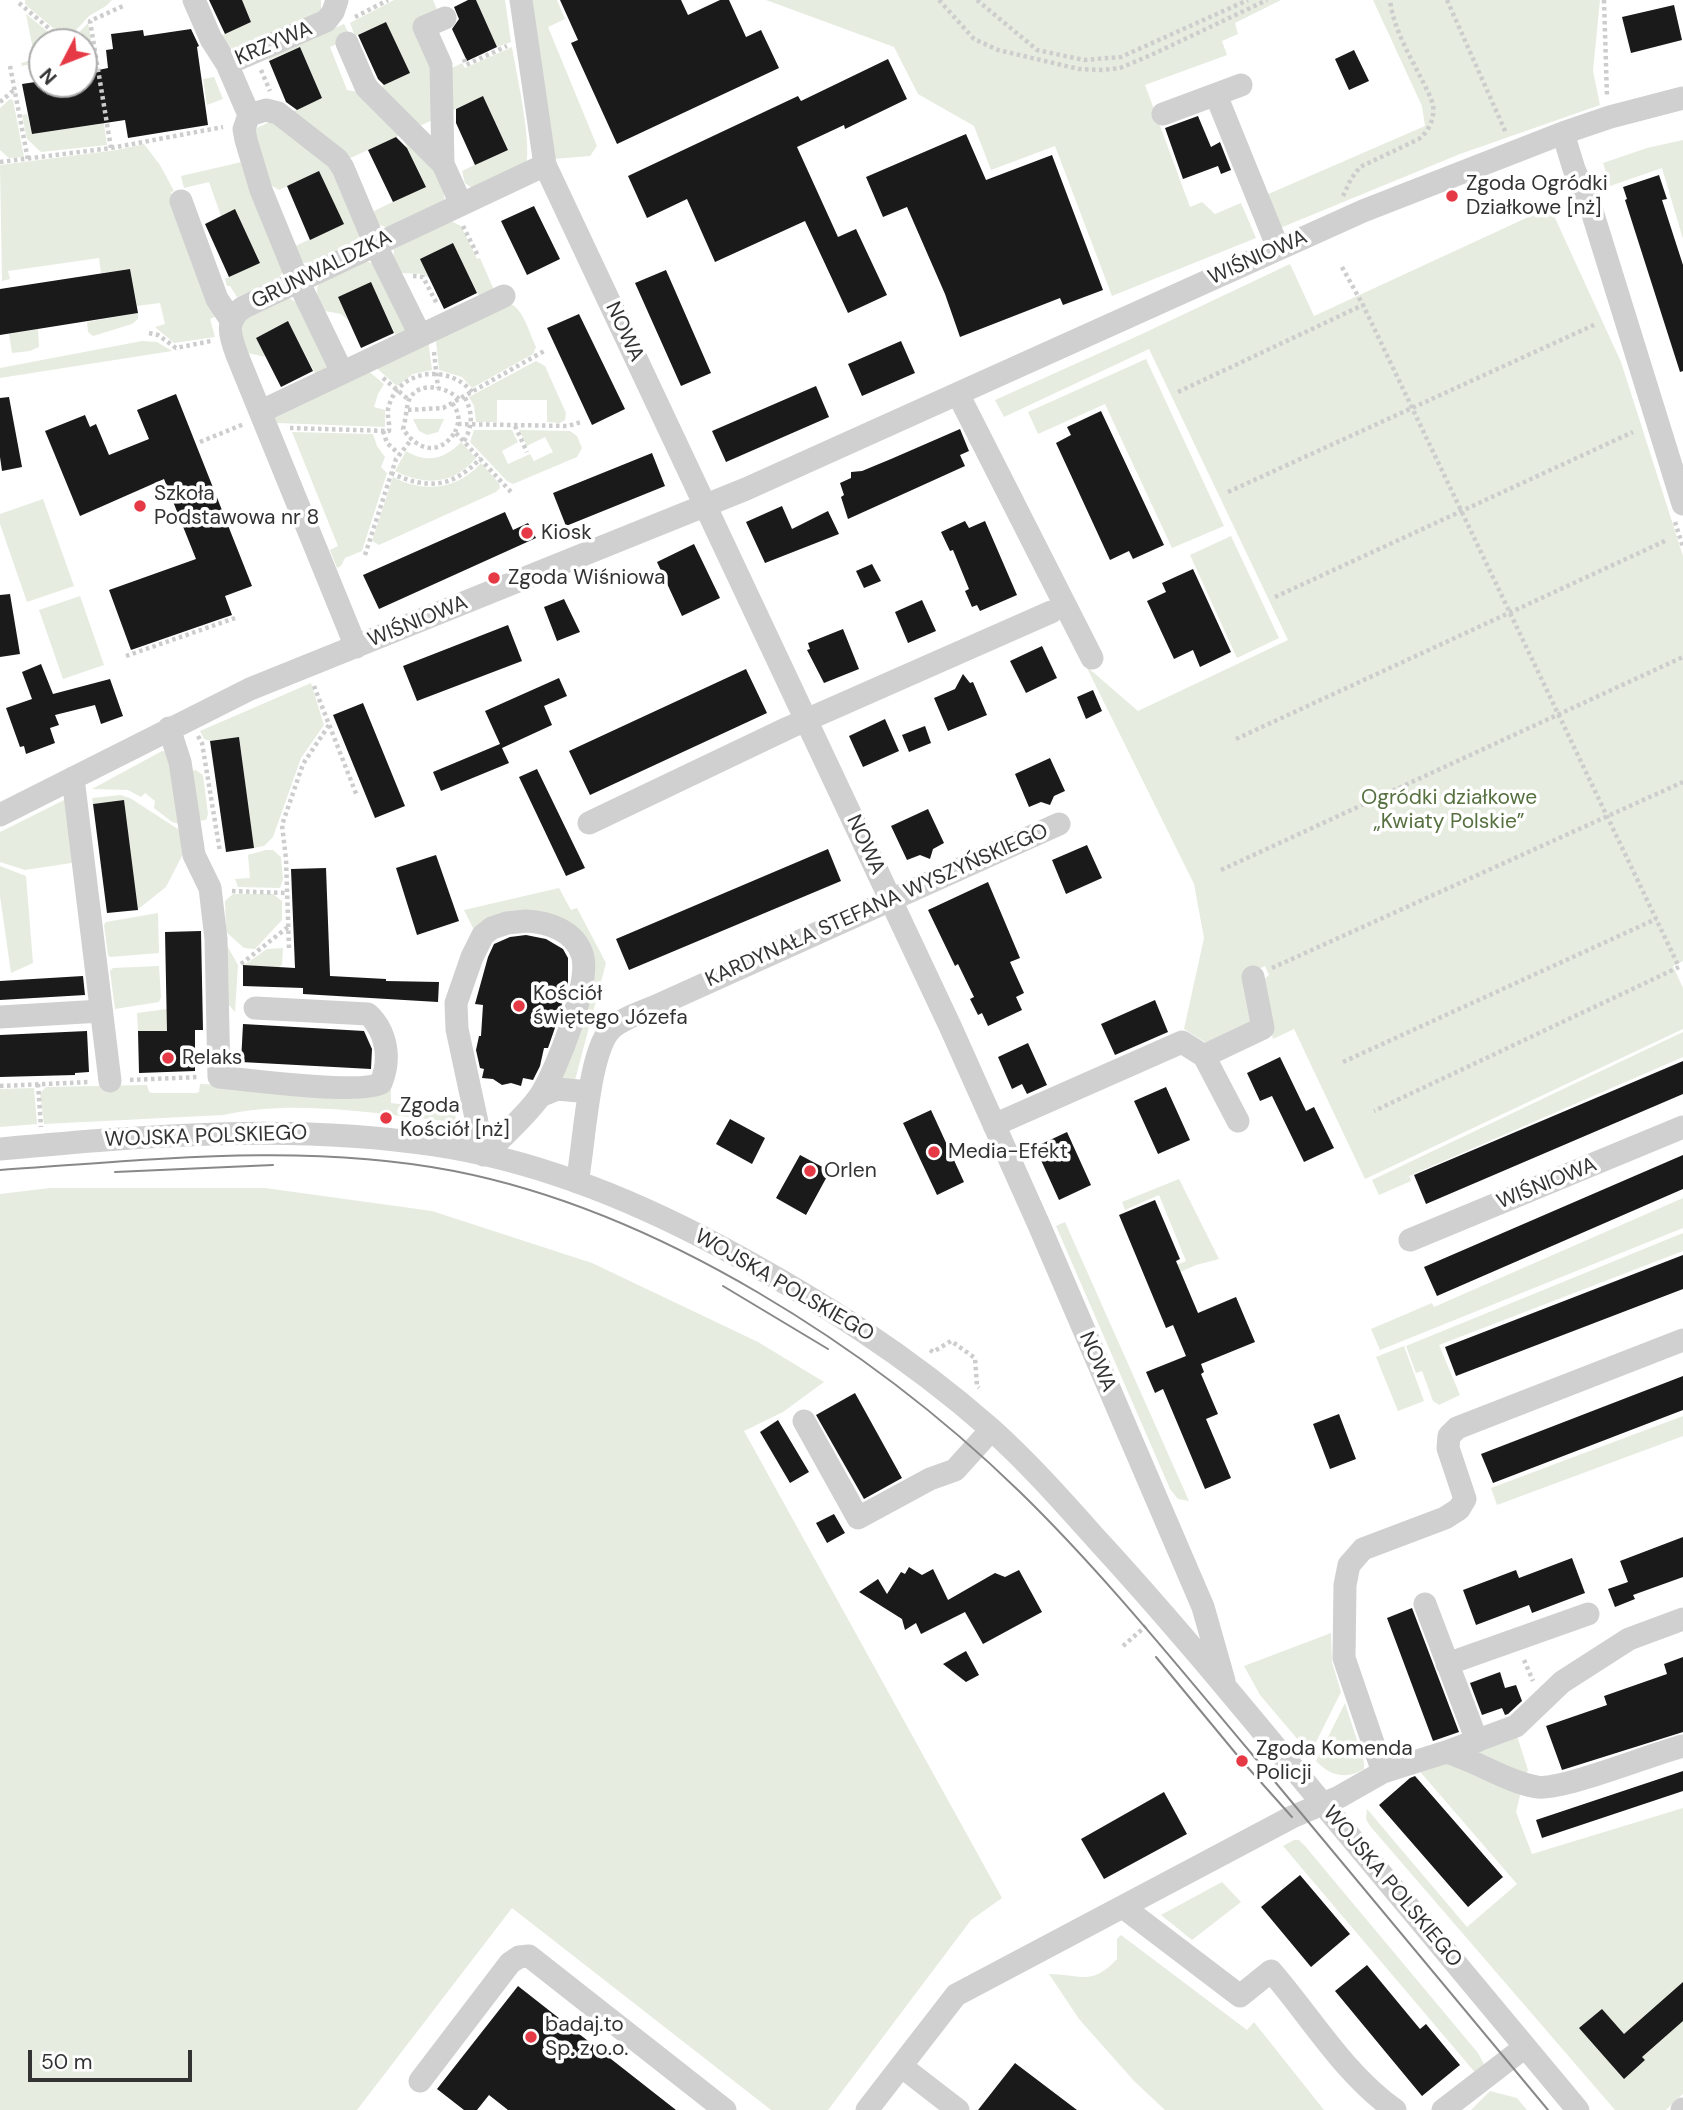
<!DOCTYPE html>
<html>
<head>
<meta charset="utf-8">
<style>
	body { margin:0 }
	#map { position:relative; width:1683px; height:2110px; overflow:hidden; background:#fff; font-family:"DM Sans",sans-serif }
	canvas { display:block }
	.north { position:absolute; left:28px; top:28px; width:70px; height:70px; box-sizing:border-box; background:#fff; border:2px solid #adadad; border-radius:50%; rotate:228deg; font-size:19px; font-weight:700; line-height:28px; text-align:center; color:#333 }
	.north::after { content:''; display:block; margin:auto; width:24px; height:32px; background:#e63946; clip-path:polygon(50% 0,100% 100%,50% 72%,0 100%) }
	.scale { position:absolute; left:28px; top:2050px; width:164px; height:32px; box-sizing:border-box; border:4px solid #333; border-top:0; padding-left:9px; font-size:21px; line-height:24px; white-space:nowrap; color:#333; -webkit-text-stroke:5px #fff; paint-order:stroke }
</style>
</head>
<body>
<div id="map">
<canvas width="1683" height="2110"></canvas>
<div class="north">N</div>
<div class="scale">50 m</div>
</div>
<script>
const g = document.querySelector('canvas').getContext('2d');
g.lineJoin = 'round';
function paint(path, color) { g.fillStyle = color; g.fill(path, 'evenodd'); }
function trace(path, color, width, dash) { g.strokeStyle = color; g.lineWidth = width; g.lineCap = dash ? 'butt' : 'round'; g.setLineDash(dash || []); g.stroke(path); }
function write(font, color, halo, rows, align = 'center') {
  g.font = font + ' "DM Sans",sans-serif'; g.lineWidth = 7; g.setLineDash([]); g.textBaseline = 'middle'; g.strokeStyle = halo; g.fillStyle = color; for (const [text, x, y, turn = 0] of rows) {
    g.save(); g.translate(x, y); g.rotate((+turn || 0) * Math.PI / 180); g.textAlign = isNaN(turn) ? turn : align; if (halo) g.strokeText(text, 0, 0); g.fillText(text, 0, 0); g.restore();
  }
}
paint(new Path2D(`
	M25,0H112L106,6L89,16L67,40L25,4Z
	M242,0H321V12L236,53L220,36L251,22Z
	M394,0H433L439,14L435,119L417,127L369,79L374,76L380,87L410,73L386,22L355,36L350,23Z
	M476,0H505L511,42L497,47Z
	M530,0H557L565,19L548,27L597,146L590,156L553,159Z
	M766,0H1281L1235,23L1238,34L1222,41L1227,55L1145,85L1190,207L1202,202L1215,214L1241,203L1256,238L1112,296L1055,146L991,170L974,126L918,94L894,47Z
	M1373,0H1600L1593,71L1600,105L1460,154L1280,228L1266,195L1425,126L1422,106Z
	M26,14L61,42H42V59L36,63L22,66L21,63L35,59Z
	M88,23L95,62L84,53V42H70Z
	M344,24L351,38L330,47L347,90L365,93L439,168L445,201L388,228L377,224L374,211L426,186L401,135L348,159L287,114L322,98L300,47L269,60L266,57Z
	M512,47C516,72 532,142 526,164L472,188L465,183L462,171L508,149L483,96L447,113L450,69L462,63L465,68Z
	M214,77L223,99L207,105L203,79Z
	M98,84L107,145L41,152L27,139L22,115L27,114L32,134L100,124Z
	M10,99L13,100L24,157L9,158L0,150V108Z
	M274,120L332,162L360,235C354,247 314,267 300,262L293,247L343,224L319,172L279,190L265,182L250,131Z
	M1683,140V239L1662,168L1610,186L1603,163L1647,148Z
	M144,144L160,165L174,191L171,192L217,316L210,319L215,337L174,343L155,327L165,324L160,303L137,306L130,269L101,273L99,258L8,271L10,279L2,281L0,165L117,150Z
	M246,161L286,268L277,280L237,297L230,286H227L225,279L260,262L235,210L221,216L209,182L184,188L181,176Z
	M1550,207L1621,362L1683,556V961L1673,966L1683,988V1029L1365,1179L1294,1029L1273,1039L1260,983L1269,975L1265,966L1247,974L1255,1023L1211,1046L1184,1029L1204,938L1194,884L1086,666L1138,711L1288,640L1149,349L1004,417L995,400L1142,334L1290,264L1314,316Z
	M451,221L461,226L477,259L480,258L494,290L479,296L453,244L429,278L423,274L401,273L393,258L394,249Z
	M367,261L373,264L408,333L396,336L371,283L338,297L348,320L341,314L325,311C320,300 312,291 321,281Z
	M289,298L297,303L331,373H315L288,321L256,338L266,357L248,353C242,340 237,328 245,316Z
	M509,303C524,309 529,333 536,347L533,354L472,388L462,377L439,370L436,341L437,337Z
	M138,313V319L132,324L93,336L88,332L87,322Z
	M38,329L39,347L30,351L12,353L9,334Z
	M428,339L432,370L413,374L397,386L373,365Z
	M142,341L157,342L172,351L0,378V368Z
	M1146,359L1224,526L1172,548L1105,404L1038,434L1028,412Z
	M536,361L545,366L566,413L565,420L560,423L547,422V400H497V422H476L474,406L469,397Z
	M366,369L384,384L378,394L374,407L385,410V427L277,423L273,413Z
	M413,419H444L438,432L427,435L419,431Z
	M474,430H512L518,442L502,451L508,464L530,454L534,461L553,452L545,437L527,446L519,430L570,431L577,436L582,448L577,457L513,484L507,481L470,442Z
	M292,432L373,434L377,446L385,457L381,467L387,473L362,551L345,558L341,566L337,568L330,550L338,546Z
	M461,442L476,458C453,485 426,486 395,471L406,451C427,464 445,459 461,442Z
	M481,463L499,483L500,488L496,492L379,545L372,541L393,477C424,493 457,490 481,463Z
	M43,499L74,586L27,602L0,524V514Z
	M1231,536L1279,638L1237,658L1190,555Z
	M80,596L104,665L63,679L39,610Z
	M311,683L324,725L301,758L273,837L264,846L254,848L239,737L210,741L204,739L200,731Z
	M162,751L169,752L179,824L172,822L154,808L155,801L145,793L141,797L128,790L92,789Z
	M196,770L203,775L208,814L206,820L195,821L188,772Z
	M120,795L130,798L184,833L185,850L166,887L137,910L124,800L93,804L92,798Z
	M68,798L78,862L25,870L0,862V832Z
	M266,850H273L281,857L283,879L280,888L238,887L235,879L250,878L248,855Z
	M0,866L26,876L33,963L11,973L0,896Z
	M559,888L571,910L577,908L606,963L574,1084L554,1080L590,989L570,928L475,932L464,910Z
	M233,894H273L282,901V920L255,949L244,948L226,932L225,901Z
	M158,913L159,953L110,957L108,955L104,925L106,922Z
	M221,935L238,965L235,1012L223,998Z
	M283,948L282,965L279,967L244,965L267,949Z
	M159,966L161,997L159,1002L115,1009L110,971L113,968Z
	M167,1009V1031H138L137,1013Z
	M1683,1032V1057L1409,1176L1411,1181L1379,1195L1372,1180Z
	M390,1054L391,1103L456,1111L455,1122C382,1115 296,1098 223,1115L44,1124L40,1093L46,1087L147,1085L149,1092L153,1093H196L199,1092L200,1084H203L374,1097Z
	M34,1088L37,1124L0,1127V1089Z
	M1179,1179L1219,1259L1196,1265L1153,1284L1151,1276L1186,1261L1159,1195L1125,1210L1122,1202Z
	M50,1188H265L432,1211L592,1263L758,1342L824,1382L783,1412L744,1431L1002,1898L971,1920L828,2110H771L512,1908L357,2110H0V1194Z
	M1683,1198V1228L1380,1350L1371,1329L1432,1303L1434,1307Z
	M1065,1222L1189,1501L1178,1499L1170,1489L1056,1226Z
	M1683,1233V1251L1439,1345L1460,1395L1439,1405L1433,1401L1422,1371L1416,1373L1406,1346Z
	M1404,1346L1424,1401L1398,1411L1376,1357Z
	M1683,1416V1436L1497,1505L1491,1488Z
	M1331,1633L1332,1662L1341,1692L1310,1754L1260,1695L1244,1666Z
	M1345,1703L1364,1762V1769C1346,1780 1330,1776 1316,1761Z
	M1516,1733L1528,1770L1524,1779L1461,1752Z
	M1441,1760L1522,1787L1516,1812L1532,1854L1683,1808V2094L1666,2110H1615L1370,1826L1366,1819L1367,1809L1467,1927L1517,1884L1416,1767Z
	M1294,1840H1299L1305,1846L1478,2053L1484,2064L1478,2076L1283,1846Z
	M1222,1882L1241,1902L1192,1940L1161,1915Z
	M1121,1935L1247,2030L1254,2022L1324,2110H1165L1134,2081L1079,2019L1049,1974C1080,1974 1091,1987 1117,1959V1939Z
	M1490,2091L1517,2098L1527,2110H1471Z`), '#e6ecdf');
paint(new Path2D(`
	M209,0H242L251,22L225,34Z
	M468,0H476L497,47L467,61L452,29L459,19L454,7Z
	M560,0H681L688,15L720,0H729L746,37L761,30L779,68L617,144L571,43L578,40Z
	M1674,5L1682,40L1631,53L1622,17Z
	M386,22L410,73L384,85L378,79L358,35Z
	M191,29L199,46L197,47L208,125L128,138L125,120L32,134L22,84L42,81V84H84V73L108,68L106,50L113,49L111,34L143,30L144,36Z
	M300,47L322,98L297,110L286,102L269,61Z
	M1354,50L1369,81L1349,90L1335,59Z
	M888,59L907,99L845,129L844,125L797,147L838,237L856,229L887,295L848,313L805,221L715,262L687,199L647,218L628,176L798,96L801,101Z
	M483,96L508,150L475,165L456,123V109Z
	M1198,116L1211,147L1220,142L1231,170L1221,174L1218,166L1183,179L1165,128Z
	M966,134L986,180L1052,155L1103,290L1063,305L1060,298L960,337L945,294L907,207L883,217L866,177Z
	M396,137L407,148L426,187L393,202L368,150Z
	M319,171L344,224L310,240L287,186Z
	M1659,175L1667,199L1662,200L1683,265V371L1680,372L1625,200L1627,199L1623,187Z
	M534,206L560,259L527,275L501,221Z
	M235,209L260,263L229,277L205,224Z
	M453,243L477,293L444,309L420,259Z
	M130,269L138,313L0,335V289Z
	M666,270L711,373L681,386L635,283Z
	M371,282L394,333L361,348L338,297Z
	M579,314L625,409L592,425L547,328Z
	M288,321L313,371L281,387L256,338Z
	M901,341L915,373L862,396L848,364Z
	M816,386L829,417L726,462L712,431Z
	M176,394L252,586L225,596L232,615L131,650L109,590L196,559L164,479L80,516L45,431L85,415L90,427L96,424L109,455L149,439L137,410Z
	M9,397L22,467L2,471L0,457V398Z
	M1101,411L1164,545L1133,559L1129,551L1110,560L1056,443L1071,435L1067,427Z
	M960,429L969,451L960,455L965,466L848,519L841,497L844,495L840,483L851,478V472L862,471L891,459Z
	M652,453L665,486L566,526L553,493Z
	M782,506L792,529L828,511L839,534L765,563L746,522Z
	M505,512L513,530L528,523L536,538L379,609L363,575Z
	M965,521L969,528L985,521L1017,595L980,611L977,605L972,607L965,591L969,589L953,550L950,551L941,532Z
	M694,544L720,598L682,616L657,562Z
	M872,564L881,581L864,588L856,571Z
	M1193,569L1231,652L1200,667L1193,650L1174,659L1147,601L1166,592L1162,583Z
	M10,594L20,654L0,657V595Z
	M564,599L580,632L557,641L544,607Z
	M922,600L936,631L908,643L895,612Z
	M508,625L522,661L417,701L403,666Z
	M843,629L859,669L824,683L807,650L810,649L808,643Z
	M1042,646L1057,678L1026,693L1010,661Z
	M41,664L53,694L110,679L123,716L101,724L95,705L55,715L59,725L50,728L55,743L26,754L24,746L20,747L6,708L32,699L22,672Z
	M746,669L767,713L590,795L569,751Z
	M963,674L970,683L973,682L987,715L948,731L934,698L955,689Z
	M559,678L567,696L544,706L552,725L502,748L509,763L441,791L433,772L500,744L485,711Z
	M1093,690L1102,711L1086,719L1077,697Z
	M363,703L405,806L375,818L333,715Z
	M885,719L899,751L863,767L849,736Z
	M925,726L931,743L909,752L902,735Z
	M239,737L254,848L226,852L210,741Z
	M1050,758L1065,791L1054,796L1050,805L1041,802L1029,807L1015,774Z
	M537,769L585,868L566,876L519,777Z
	M124,800L138,910L107,913L93,804Z
	M928,809L944,843L933,849L930,859L920,855L907,860L891,826Z
	M1087,845L1102,878L1066,894L1052,860Z
	M828,849L841,881L629,970L616,939Z
	M436,855L459,921L417,935L396,868Z
	M326,868L330,976L386,979V981L439,982L438,1002L303,994V988L243,986V965L295,968L291,869Z
	M988,882L1020,958L1010,962L1024,993L1016,997L1022,1010L988,1026L982,1013L978,1015L970,999L974,997L958,964L955,966L928,910Z
	M201,931L203,1030H195V1071L139,1073L138,1031H167L165,932Z
	M526,935L546,939L563,949L568,958V982L557,1022L548,1048H544L540,1066L533,1080L523,1078L521,1086L511,1083L502,1085L493,1079L482,1078L484,1069L480,1068L476,1050L479,1036H481L483,1005L475,1004L488,957L494,944L510,937Z
	M83,976L85,995L0,1000V981Z
	M1155,1000L1168,1032L1115,1055L1101,1024Z
	M243,1024L364,1031L372,1049L371,1069L241,1062Z
	M87,1031L89,1072L75,1073V1075L0,1077V1035Z
	M1028,1043L1047,1085L1027,1094L1022,1084L1012,1089L998,1057Z
	M1280,1057L1306,1111L1314,1107L1334,1148L1304,1162L1272,1096L1260,1101L1247,1073Z
	M1683,1061V1094L1426,1204L1414,1175Z
	M1166,1087L1190,1140L1158,1154L1134,1101Z
	M931,1110L964,1182L937,1195L903,1123Z
	M730,1119L765,1138L752,1164L716,1144Z
	M1067,1132L1091,1185L1059,1200L1035,1147Z
	M800,1155L830,1171L806,1215L776,1198Z
	M1683,1155V1189L1437,1296L1424,1267Z
	M1155,1200L1180,1259L1176,1261L1198,1313L1236,1297L1255,1342L1201,1364L1204,1372L1201,1374L1218,1414L1206,1419L1231,1478L1205,1489L1163,1389L1155,1393L1146,1372L1186,1356L1173,1325L1166,1328L1119,1215Z
	M1683,1255V1289L1456,1376L1445,1347Z
	M1683,1376V1410L1493,1483L1481,1454Z
	M855,1393L902,1478L864,1499L816,1415Z
	M1339,1414L1356,1459L1330,1469L1313,1424Z
	M778,1420L809,1472L790,1483L760,1432Z
	M834,1514L845,1533L827,1543L816,1523Z
	M1683,1537V1577L1633,1595L1635,1599L1615,1607L1608,1589L1628,1582L1620,1561Z
	M1572,1558L1585,1593L1532,1613L1529,1605L1476,1625L1463,1590L1516,1570L1519,1578Z
	M909,1567L922,1575L933,1569L948,1600L995,1573L1005,1577L1019,1570L1042,1612L983,1644L965,1612L921,1634L916,1623L905,1630L902,1619L859,1592L878,1579L887,1594L901,1572L905,1574Z
	M1412,1608L1459,1732L1433,1741L1387,1618Z
	M966,1651L979,1675L966,1682L943,1664Z
	M1683,1657V1732L1562,1770L1546,1726L1607,1705L1604,1696L1667,1674L1664,1664Z
	M1500,1672L1505,1688L1516,1685L1522,1701L1508,1714L1505,1715L1502,1708L1482,1715L1470,1683Z
	M1683,1771V1791L1542,1838L1536,1820Z
	M1415,1776L1503,1877L1468,1907L1379,1805L1410,1778Z
	M1164,1792L1187,1834L1104,1879L1081,1839Z
	M1300,1875L1350,1934L1311,1967L1261,1907Z
	M1367,1965L1420,2029L1426,2024L1460,2065L1422,2096L1335,1991Z
	M1683,1982V2021L1642,2057L1645,2060L1624,2079L1579,2028L1602,2009L1624,2034Z
	M518,1986L676,2110H508L489,2095L477,2110H464L437,2089Z
	M1015,2063L1077,2110H978Z`), '#1a1a1a');
trace(new Path2D(`
	M939,0L974,39L998,50L1079,69L1102,70L1120,68L1151,55L1267,0
	M977,0L1037,50L1084,60L1121,57L1248,0
	M1447,0L1506,133
	M1604,0L1607,97
	M19,3L65,42
	M355,17L388,0
	M84,58L97,69
	M464,59L466,65L507,46
	M10,66L28,160
	M261,70L270,91
	M0,102L14,90
	M111,148L90,21L123,6
	M0,162L111,148L223,127
	M1343,196L1351,179L1360,167L1419,139C1429,131 1435,118 1433,105C1431,97 1426,88 1422,80C1410,56 1393,28 1390,0
	M463,226L478,256
	M1342,267L1363,305L1679,967L1374,1111
	M413,276L423,277L437,304
	M149,333L158,335L176,348L211,341
	M434,352L438,388
	M383,378L409,400
	M1178,392L1363,305
	M459,399C447,387 418,380 409,400C406,408 406,420 403,429C417,450 439,457 455,432L511,492
	M452,403C460,414 460,420 455,432
	M408,410L443,408L546,350
	M458,424L568,426L581,422
	M515,426L527,452
	M290,428L389,431C390,423 387,416 388,409C397,369 448,363 472,392
	M383,431L387,443L399,454
	M464,441C473,426 473,412 464,396
	M200,442L244,424
	M391,473C428,490 452,488 481,458
	M1228,492L1596,324
	M1675,522L1683,547
	M365,555L396,459L411,440
	M1275,597L1633,432
	M126,656L238,617
	M314,686L357,796
	M198,736L202,743L220,852
	M1236,739L1667,540
	M1221,870L1683,657
	M232,891L287,893
	M289,948L286,859L282,825L303,764L329,725
	M241,964L288,927
	M1272,968L1683,782
	M1343,1062L1656,919
	M130,1080L198,1077
	M38,1084L41,1127
	M0,1086L90,1082
	M930,1350L933,1352L951,1341L975,1358L977,1386L979,1388
	M1123,1646L1146,1626
	M1524,1660L1533,1681`), '#cdcdcd', 4.5, [3.5, 3.5]);
trace(new Path2D(`
	M194,0L211,39L227,64L326,21L333,12L337,0
	M521,0L545,165L950,1026L1039,1225L1203,1607L1224,1681
	M347,43L366,87L443,164L461,204
	M227,64L249,115L244,129L246,140L261,190L299,283L342,372
	M1216,95L1278,248
	M1163,114L1241,85
	M249,115L266,110L278,113L337,159L343,168L375,244L420,335
	M1563,133L1574,169L1591,208L1683,504
	M443,164L441,65L424,27L445,18
	M181,201L217,299L231,320
	M958,394L1092,658
	M266,409L504,296
	M356,647L237,355C230,336 224,320 244,307L545,165
	M169,728L180,762L194,855L210,888L216,939L219,1077C248,1080 361,1095 381,1083C391,1059 387,1032 368,1014L255,1008
	M73,778L110,1081
	M0,815L250,689L746,489L1363,211L1563,133L1610,117L1683,98
	M589,823L788,728L1051,612
	M526,921C547,922 574,930 582,954C592,981 556,1072 540,1096C527,1115 501,1138 484,1155L457,1029L456,1003L472,957L483,935L492,928L507,923Z
	M0,1017L101,1011
	M1204,1056L1263,1028L1253,977
	M540,1096L557,1089L589,1092
	M994,1125L1182,1042L1204,1056L1238,1121
	M0,1149C144,1136 290,1123 434,1145C535,1160 632,1199 721,1247C819,1300 907,1355 991,1429C1030,1464 1065,1504 1100,1543C1167,1616 1230,1692 1293,1768C1388,1883 1483,1996 1578,2110
	M577,1182C584,1150 588,1049 612,1028C623,1018 642,1012 656,1006L1059,824
	M1410,1240L1683,1127
	M804,1421L858,1518L930,1479L955,1470L991,1430
	M1425,1604L1477,1741
	M1447,1664L1588,1614
	M1446,1752C1477,1761 1505,1781 1537,1787C1561,1791 1652,1754 1683,1746
	M1383,1772L1344,1658L1345,1585L1349,1565L1363,1549L1445,1518L1459,1509L1465,1499L1448,1448L1449,1436L1457,1428L1683,1340
	M1123,1907L1240,1996L1271,1971C1311,2017 1344,2074 1395,2110
	M420,2081L510,1963L519,1957L529,1956L725,2110
	M867,2110L901,2066
	M958,2110L901,2066L956,1995L1292,1817L1339,1797L1383,1772L1446,1752L1516,1726L1562,1682L1629,1639L1683,1619
	M1443,2110L1525,2047
	M1682,2110L1683,2109`), '#d0d0d0', 23);
trace(new Path2D(`
	M0,1170C151,1160 304,1142 454,1171C658,1211 872,1348 1020,1492C1103,1573 1176,1664 1251,1753C1350,1872 1449,1991 1548,2110
	M115,1172L273,1165
	M723,1286L828,1349
	M1156,1657L1242,1761L1292,1817`), '#888', 2);
for (const [x, y, r, color] of [
	[1452,196,7,"#e63946"],
	[140,506,7,"#e63946"],
	[527,533,7,"#e63946"],
	[494,578,7,"#e63946"],
	[519,1006,7,"#e63946"],
	[168,1058,7,"#e63946"],
	[386,1118,7,"#e63946"],
	[934,1152,7,"#e63946"],
	[810,1171,7,"#e63946"],
	[1242,1761,7,"#e63946"],
	[531,2037,7,"#e63946"]
]) { const dot = new Path2D(); dot.arc(x, y, r, 0, 2 * Math.PI); g.fillStyle = color; g.fill(dot); trace(dot, '#fff', 2.5); }
write('21px', '#333', '#fff', [
	["KRZYWA",274,44,-23],
	["WIŚNIOWA",1258,258,-24],
	["GRUNWALDZKA",322,270,-26],
	["NOWA",624,332,65],
	["WIŚNIOWA",418,622,-22],
	["NOWA",865,845,65],
	["KARDYNAŁA STEFANA WYSZYŃSKIEGO",877,906,-24],
	["WOJSKA POLSKIEGO",206,1137,-2],
	["WIŚNIOWA",1547,1184,-22],
	["WOJSKA POLSKIEGO",784,1286,30],
	["NOWA",1097,1362,67],
	["WOJSKA POLSKIEGO",1392,1887,50]
]);
write('21px', '#333', '#fff', [
	["Zgoda Ogródki",1466,184],
	["Działkowe [nż]",1466,208],
	["Szkoła",154,494],
	["Podstawowa nr 8",154,518],
	["Kiosk",541,533],
	["Zgoda Wiśniowa",508,578],
	["Kościół",533,994],
	["świętego Józefa",533,1018],
	["Relaks",182,1058],
	["Zgoda",400,1106],
	["Kościół [nż]",400,1130],
	["Media-Efekt",948,1152],
	["Orlen",824,1171],
	["Zgoda Komenda",1256,1749],
	["Policji",1256,1773],
	["badaj.to",545,2025],
	["Sp. z o.o.",545,2049]
], 'left');
write('21px', '#56703f', '#fff', [
	["Ogródki działkowe",1449,798],
	["„Kwiaty Polskie”",1449,822]
]);
</script>
</body>
</html>
